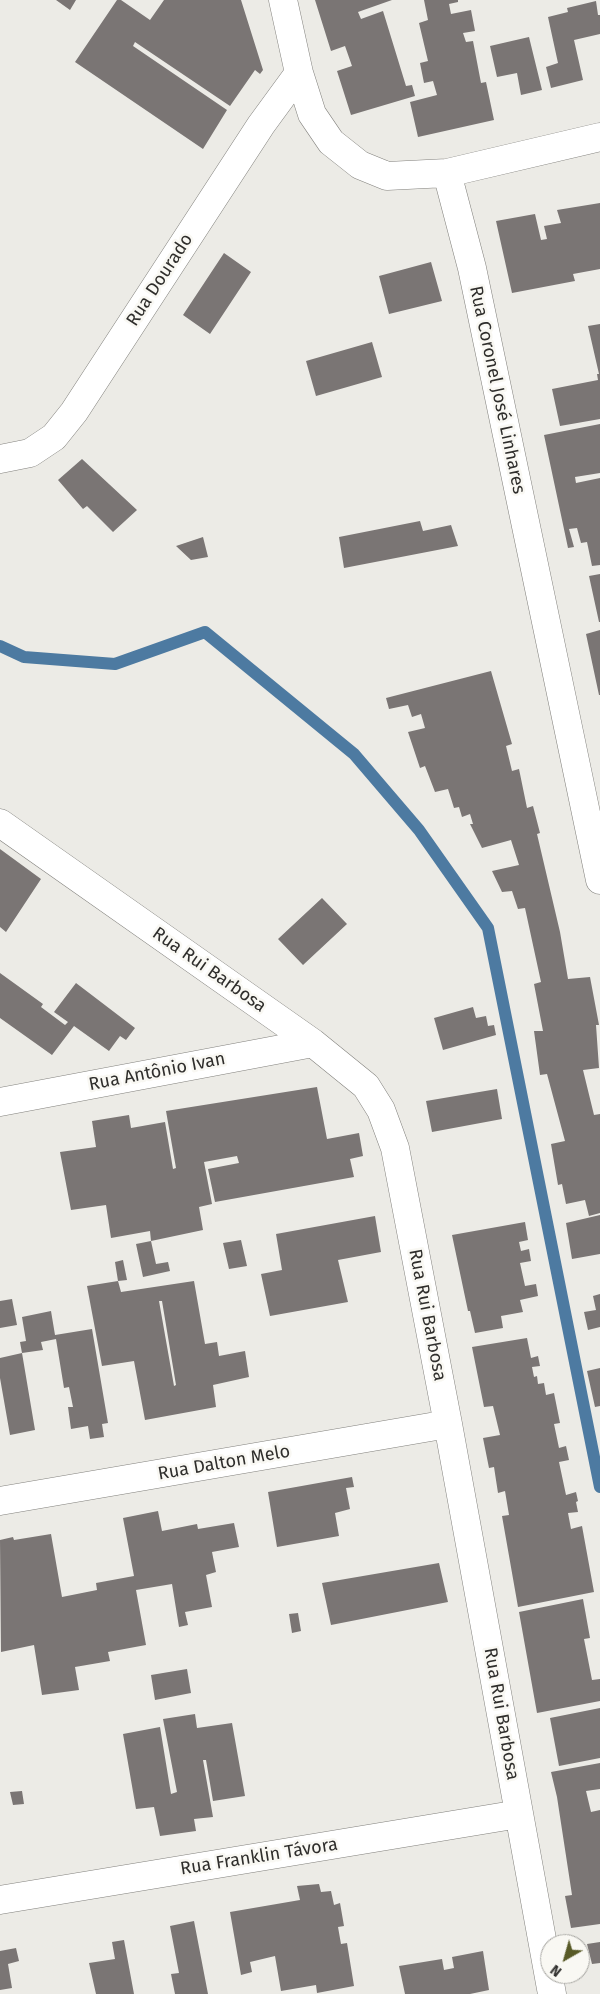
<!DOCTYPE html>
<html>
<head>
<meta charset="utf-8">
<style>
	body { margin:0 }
	#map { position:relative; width:600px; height:1994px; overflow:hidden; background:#ecebe6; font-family:"Fira Sans",sans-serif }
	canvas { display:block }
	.north { position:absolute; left:540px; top:1934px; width:50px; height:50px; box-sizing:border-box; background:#f9f8f3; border:1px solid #a8a7a3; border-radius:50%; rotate:218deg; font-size:14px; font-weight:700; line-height:20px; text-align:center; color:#2f2e2c }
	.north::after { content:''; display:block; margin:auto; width:18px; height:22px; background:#585a27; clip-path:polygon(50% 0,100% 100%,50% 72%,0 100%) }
</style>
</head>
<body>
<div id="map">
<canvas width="600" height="1994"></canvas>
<div class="north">N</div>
</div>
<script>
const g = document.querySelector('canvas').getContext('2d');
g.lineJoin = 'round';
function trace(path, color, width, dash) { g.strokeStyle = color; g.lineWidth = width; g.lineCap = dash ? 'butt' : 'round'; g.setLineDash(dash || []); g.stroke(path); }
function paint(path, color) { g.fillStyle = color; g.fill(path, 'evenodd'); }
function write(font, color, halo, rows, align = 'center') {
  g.font = font + ' "Fira Sans",sans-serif'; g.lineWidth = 5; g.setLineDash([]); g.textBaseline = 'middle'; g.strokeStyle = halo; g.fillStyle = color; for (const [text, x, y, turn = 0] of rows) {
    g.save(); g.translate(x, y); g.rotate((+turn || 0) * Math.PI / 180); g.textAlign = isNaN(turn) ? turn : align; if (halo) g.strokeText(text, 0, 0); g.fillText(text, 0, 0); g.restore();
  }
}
trace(new Path2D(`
	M0,646L24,657L115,664L205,632L354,754L419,830L488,928L600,1487`), '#4d7aa1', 12);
paint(new Path2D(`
	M56,0H76L70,10Z
	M117,0H121L150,20L164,0H241L263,70L260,74L255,70L230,106L135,42L133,46L227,110L203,149L75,62Z
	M315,0H392L358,12L361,19L383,11L406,86L412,85L415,96L351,115L337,71L352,66L345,46L331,51Z
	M424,0H458V2L449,4L451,14L471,10L475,31L463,33L466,42L473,41L481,83L486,82L494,120L418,137L410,102L437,95L433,81L424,83L420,63L428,61L419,23L428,20Z
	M596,1L598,15H600V34L574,40L583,80L551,88L546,67L558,63L548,17L568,12L567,8Z
	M529,37L542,90L521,95L517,73L497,77L490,46Z
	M600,203V269L573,274L575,281L512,293L496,221L535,214L541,240L547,239L544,226L561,223L557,210Z
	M224,253L251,272L210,334L183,315Z
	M431,262L442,301L389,314L379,276Z
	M600,324V419L560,426L552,389L598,380L597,374H599L588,326Z
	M372,342L382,377L316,396L306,361Z
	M600,424V473L575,477L576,483L600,478V565L592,566L587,542L581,543L577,528L569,529L574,547L568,548L544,435Z
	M82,459L137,510L113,532L87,506L83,509L58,480Z
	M420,521L423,531L451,525L458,546L344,568L339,537Z
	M203,537L208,557L191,560L176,546Z
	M600,574V622H599L589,576Z
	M600,630V695H599L586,634Z
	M491,671L512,744L506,746L512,771L519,769L527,808L533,806L540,833L537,834L560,932L568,979L590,977L599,1025H596L599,1068L583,1070L594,1115L600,1114V1213L589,1216L585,1200L566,1204L562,1184L558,1185L551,1144L565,1141L547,1074L540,1075L534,1031H543L534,984L541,982L525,908L518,909L512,891L502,892L492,871L519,865L511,840L482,848L470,824H473L470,814L462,817L459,807L454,808L448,789L435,792L425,766L420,768L408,732L425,728L421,714L412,717L408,705L389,709L386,698Z
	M0,849L41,879L6,932L0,927Z
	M322,898L347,924L303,965L278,939Z
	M0,973L43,1004L41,1007L65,1025L68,1022L54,1012L76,983L135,1028L126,1040L120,1036L109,1051L74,1026L52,1055L0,1018Z
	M473,1007L476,1018L486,1016L488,1026L494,1025L496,1035L443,1050L434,1018Z
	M317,1087L327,1139L359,1133L363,1156L350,1159L354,1177L215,1202L208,1169L239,1163L237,1156L204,1162L212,1204L199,1207L203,1230L151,1241L150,1231L111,1238L106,1205L71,1210L60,1152L96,1147L92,1121L129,1115L131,1128L165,1122L173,1169L176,1168L166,1111Z
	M497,1089L502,1119L432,1132L426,1101Z
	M600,1215V1254L572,1259L566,1223Z
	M375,1216L381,1252L338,1260L348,1302L270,1316L261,1274L282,1270L276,1234Z
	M525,1222L528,1240L519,1242L521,1251L529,1249L531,1261L520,1263L525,1286L536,1284L538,1296L520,1300L523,1312L501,1316L503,1328L475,1333L470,1311H468L452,1235Z
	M241,1240L247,1266L229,1269L223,1243Z
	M151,1241L156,1264L168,1262L170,1271L143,1277L136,1244Z
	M123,1260L127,1280L118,1281L115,1262Z
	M118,1281L121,1292L194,1281L205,1344L217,1342L219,1356L245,1351L249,1377L213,1385L216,1407L145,1420L134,1361L102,1366L87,1286ZM159,1301H162L176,1385L174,1386Z
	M600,1294V1327L588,1330L584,1312L596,1310L593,1296Z
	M12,1299L17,1325L0,1328V1301Z
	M51,1311L55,1335L92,1329L108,1423L102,1424L104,1437L90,1439L88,1426L71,1429L68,1407H73L69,1387L64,1388L56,1339L41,1342L43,1350L22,1353L20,1342L26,1341L22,1317Z
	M527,1338L531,1358L538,1356L540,1366L532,1367L534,1377L537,1376L538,1384L544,1383L546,1395L554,1393L560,1423L554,1424L559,1448L566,1446L569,1460L559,1462L566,1495L576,1492L578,1501L576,1502L578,1512L568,1513L571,1529L582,1526L594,1592L518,1607L502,1516L509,1515L505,1491L498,1493L494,1467L489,1468L483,1438L500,1435L493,1406L484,1407L472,1347Z
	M22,1353L35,1430L10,1435L0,1378V1358Z
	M600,1368V1406L595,1407L587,1371Z
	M352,1477L354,1487L346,1488L350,1509L335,1513L339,1536L277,1547L268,1492Z
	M158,1511L162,1531L197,1524L198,1529L234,1523L239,1547L212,1552L216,1572L206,1575L212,1607L185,1612L188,1625L179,1627L172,1584L136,1590L146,1645L108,1652L110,1661L75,1667L79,1690L42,1695L34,1645L1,1652L0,1540L13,1537L14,1540L51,1534L62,1597L97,1590L96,1583L134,1576L123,1518Z
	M439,1563L448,1602L331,1625L322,1583Z
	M583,1599L590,1638L584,1639L592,1680L600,1679V1701L537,1713L519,1612Z
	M298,1613L301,1631L292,1633L289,1614Z
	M187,1669L191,1693L155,1700L151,1675Z
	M600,1708V1758L559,1766L550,1718Z
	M195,1714L197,1728L232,1723L245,1796L213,1801L206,1760H203L213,1817L194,1819L196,1831L160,1836L154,1807L136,1809L123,1734L160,1727L171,1794L177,1792L163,1719Z
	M600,1763V1789L586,1791L591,1812L600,1810V1924L571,1928L565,1896L572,1895L557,1797L551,1772Z
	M22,1791L24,1804L13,1805L10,1792Z
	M319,1884L321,1892L331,1891L334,1905L340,1903L344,1926L338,1927L341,1944L347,1943L354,1986L317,1993L316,1985L281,1991L275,1956L250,1962L252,1972L241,1975L230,1912L300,1900L297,1886Z
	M194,1921L208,1994H175L171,1974L179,1973L170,1926Z
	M124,1940L134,1994H96L89,1963L115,1959L112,1942Z
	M600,1942V1963L592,1964L587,1944Z
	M16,1948L19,1961L8,1964L12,1988L0,1990V1951Z
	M483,1951L489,1990L470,1994H405L399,1966L442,1959L444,1970L454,1968L452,1957Z`), '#7a7574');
const minor = new Path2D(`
	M283,0L299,73L312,114L331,142L360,165L387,176L447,173L600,137
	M447,173L472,268L600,880
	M0,459L30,453L54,437L74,412L261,125L299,73
	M0,823L313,1043L366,1086L381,1110L395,1148L448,1424L552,1994
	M0,1102L313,1043
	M0,1501L448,1424
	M0,1900L519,1814`);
trace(minor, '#82817d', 29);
trace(minor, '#fff', 28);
write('18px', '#2f2e2c', '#f9f8f3', [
	["Rua Dourado",160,280,-57],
	["Rua Coronel José Linhares",497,390,78],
	["Rua Rui Barbosa",209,970,35],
	["Rua Antônio Ivan",157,1072,-11],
	["Rua Rui Barbosa",427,1315,79],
	["Rua Dalton Melo",224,1463,-10],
	["Rua Rui Barbosa",501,1714,80],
	["Rua Franklin Távora",259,1857,-9]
]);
</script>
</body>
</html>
